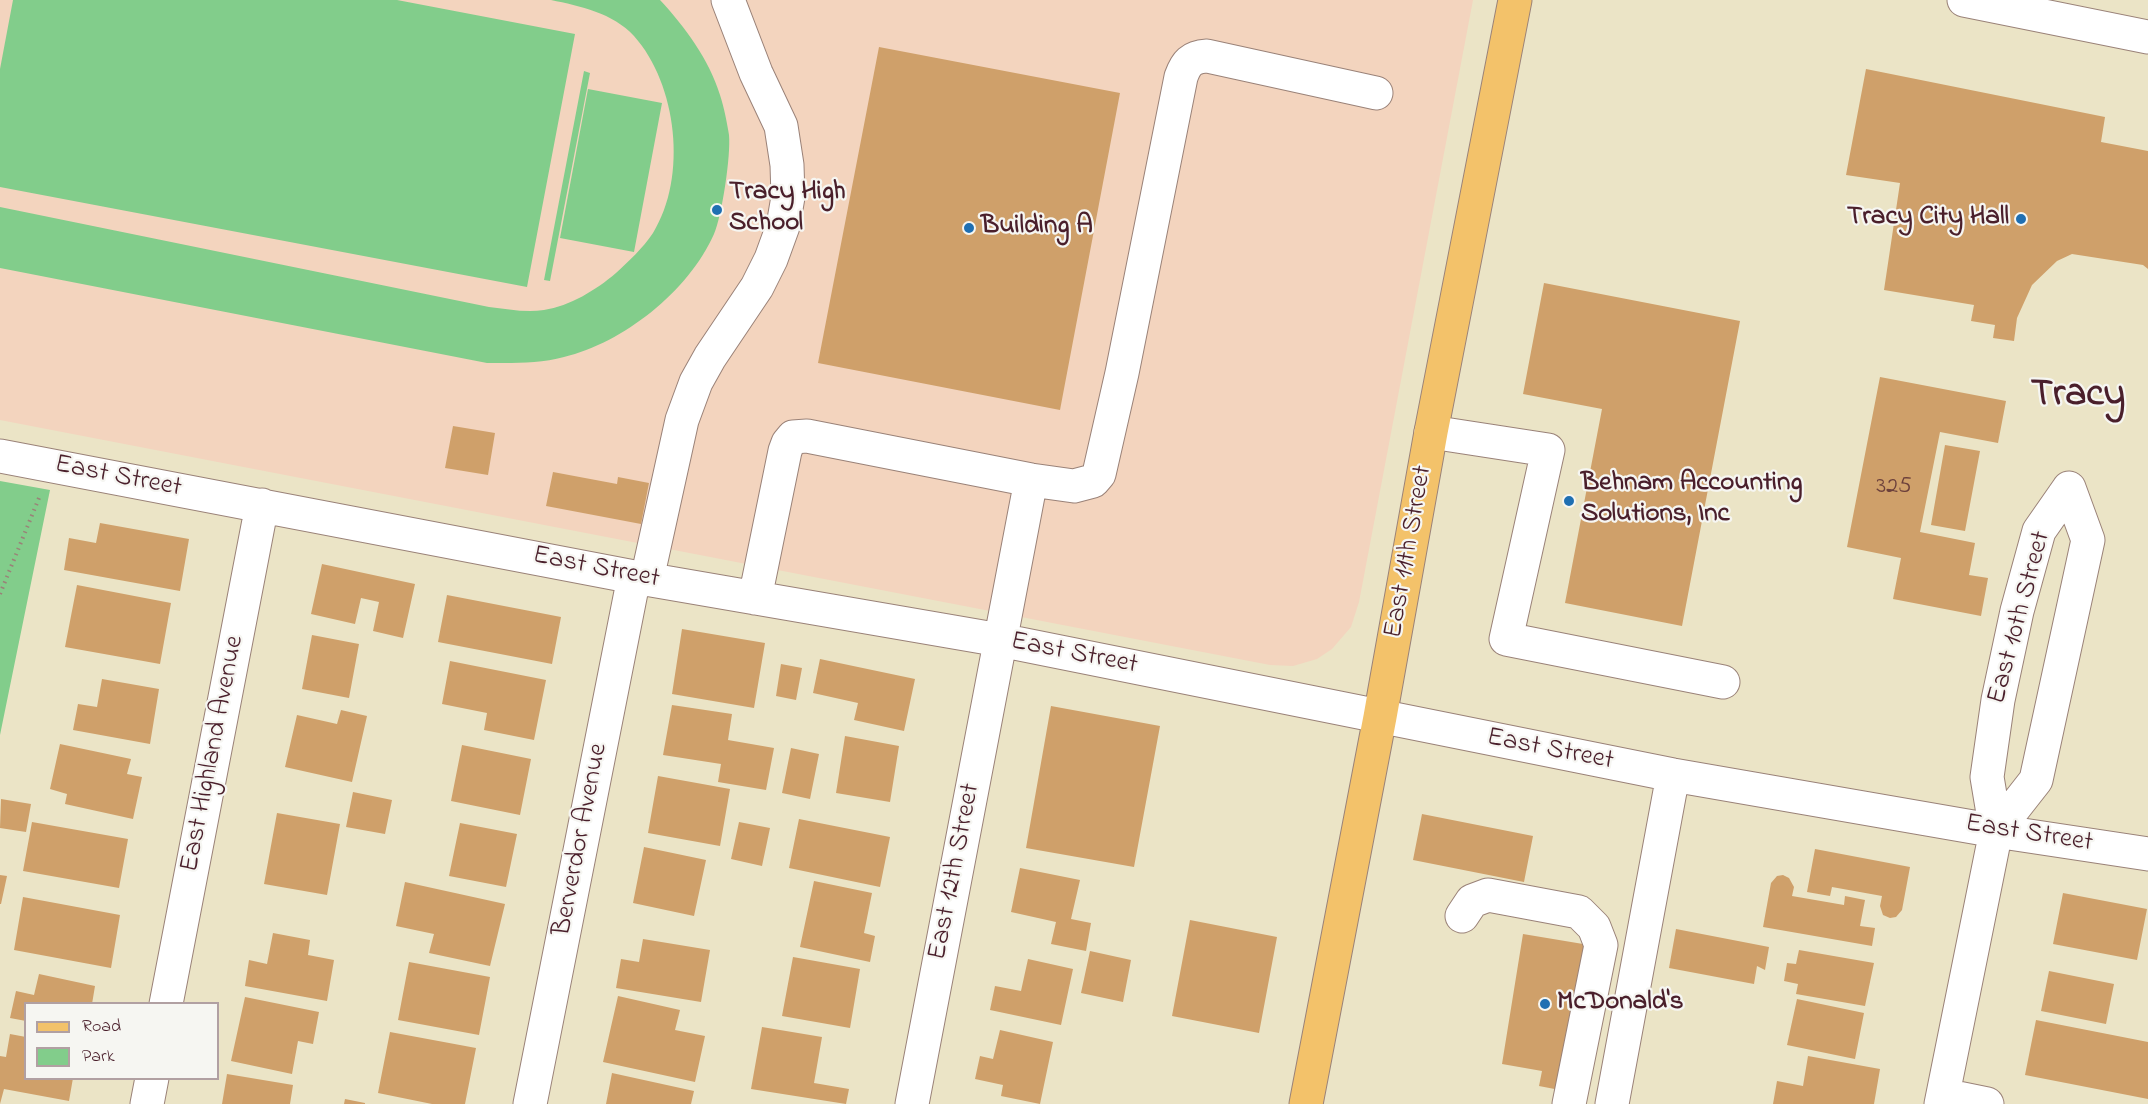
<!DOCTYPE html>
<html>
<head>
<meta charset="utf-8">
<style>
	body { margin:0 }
	#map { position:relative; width:2148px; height:1104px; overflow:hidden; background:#ebe4c6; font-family:"Indie Flower",sans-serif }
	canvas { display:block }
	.legend { position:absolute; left:24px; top:1002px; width:195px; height:78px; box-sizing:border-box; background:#f6f6f2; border:2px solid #b1a0a2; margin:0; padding:8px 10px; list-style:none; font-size:18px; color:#4a1f2b }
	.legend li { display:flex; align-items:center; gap:12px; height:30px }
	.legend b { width:30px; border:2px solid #b1a0a2 }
</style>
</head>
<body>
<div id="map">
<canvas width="2148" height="1104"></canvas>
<ul class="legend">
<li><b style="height:8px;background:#f3c26a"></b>Road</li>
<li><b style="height:16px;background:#82cd8b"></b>Park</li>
</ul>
</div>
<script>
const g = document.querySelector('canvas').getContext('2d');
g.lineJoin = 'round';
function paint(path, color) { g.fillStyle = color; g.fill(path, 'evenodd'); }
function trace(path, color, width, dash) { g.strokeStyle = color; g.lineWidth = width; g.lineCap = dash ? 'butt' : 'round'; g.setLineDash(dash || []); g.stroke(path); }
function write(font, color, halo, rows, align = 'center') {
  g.font = font + ' "Indie Flower",sans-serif'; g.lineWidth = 4.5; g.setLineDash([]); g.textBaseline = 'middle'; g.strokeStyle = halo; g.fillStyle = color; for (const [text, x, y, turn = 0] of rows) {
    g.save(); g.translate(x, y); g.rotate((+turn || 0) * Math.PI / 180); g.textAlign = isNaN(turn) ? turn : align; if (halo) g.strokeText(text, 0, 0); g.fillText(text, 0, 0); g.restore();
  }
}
paint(new Path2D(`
	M0,0H1473L1359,602L1351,627L1332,649L1317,659L1293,666L1270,665L0,420Z`), '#f3d4be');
paint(new Path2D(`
	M13,0H397L575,34L527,287L0,187V69Z
	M551,0H660C685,27 709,59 720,95C724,107 727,123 729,135C731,155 722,216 714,234C689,291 623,343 564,357C539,364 512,363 487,363L0,268V207L489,307C507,309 526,313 544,310C570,306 596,290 616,273C629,261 643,248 653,233C688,177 677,84 634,36C613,13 580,6 551,0Z
	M584,71L590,73L550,281L544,280Z
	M588,89L662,103L634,252L560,238Z
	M0,481L50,490L0,735Z`), '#82cd8b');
paint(new Path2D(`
	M879,47L1120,93L1060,410L818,363Z
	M1866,69L2105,117L2101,142L2148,151V269L2143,265L2072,254L2057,261L2032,285L2017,318L2014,341L1993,338L1995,325L1971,321L1974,305L1884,290L1900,183L1846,175Z
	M1544,283L1740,321L1682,626L1565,603L1602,409L1523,394Z
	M1880,377L2006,401L1998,443L1940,432L1920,532L1975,543L1969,575L1988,578L1981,616L1893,599L1901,558L1847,547Z
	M453,426L495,433L488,475L445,468Z
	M1945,445L1980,451L1965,531L1931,525Z
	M553,472L617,484L618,477L649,483L641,524L546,506Z
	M100,523L189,539L180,591L64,570L69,538L96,543Z
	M322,564L415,584L403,638L373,631L379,602L361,598L355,624L311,614Z
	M77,585L171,603L160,664L65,647Z
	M447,595L561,617L552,664L438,642Z
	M682,629L765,643L754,708L672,694Z
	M312,635L359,644L349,698L302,689Z
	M820,659L915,679L904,731L854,720L858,703L813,693Z
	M450,661L546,680L534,740L484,730L487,713L442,704Z
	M781,664L802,668L796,700L776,696Z
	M102,679L159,689L150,744L73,730L78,704L97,707Z
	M672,705L732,714L728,740L774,748L766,790L718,782L721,764L663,755Z
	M1051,706L1160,726L1134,867L1026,848Z
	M341,710L367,716L352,782L285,767L297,715L337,724Z
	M845,736L899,746L890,802L836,793Z
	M60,744L131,759L127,774L142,777L133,819L65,804L67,794L50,789Z
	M462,745L531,759L520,815L451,801Z
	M791,748L819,754L810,799L782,793Z
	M658,776L730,789L720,846L648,833Z
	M353,792L392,800L385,834L346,827Z
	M1,799L31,804L26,832L0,828Z
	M277,813L340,824L327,895L264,884Z
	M1422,814L1533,836L1524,882L1413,860Z
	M799,819L890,837L880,887L789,868Z
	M32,822L128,839L119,888L23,871Z
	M739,822L770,828L762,866L731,859Z
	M460,823L517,834L506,887L449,876Z
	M644,847L706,860L694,916L633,903Z
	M1815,849L1910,867L1902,910L1896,917L1890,918L1883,915L1880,906L1882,896L1832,887L1830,896L1807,892Z
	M1020,868L1080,880L1071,919L1091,923L1086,951L1051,944L1056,922L1011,912Z
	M0,875L7,876L1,904H0Z
	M1783,875L1789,878L1794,887L1792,896L1844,905L1845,896L1865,900L1860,926L1875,928L1872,946L1763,927L1771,883L1777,876Z
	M814,881L872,893L864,933L875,936L870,962L800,947Z
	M405,882L505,904L490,966L429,953L434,934L396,926Z
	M2063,893L2147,909L2137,960L2053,944Z
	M23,897L120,915L111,968L14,950Z
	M1190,920L1277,937L1259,1033L1172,1016Z
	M1676,929L1769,947L1765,970L1757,966L1754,984L1669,968Z
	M273,933L310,940L308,955L334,960L327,1001L245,986L249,960L267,964Z
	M1523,934L1589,945L1565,1091L1539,1086L1542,1071L1502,1064Z
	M643,939L710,950L701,1002L616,988L621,959L639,962Z
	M1799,950L1874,963L1865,1006L1796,994L1798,984L1784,981L1787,963L1796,964Z
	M1090,951L1131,960L1123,1002L1081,993Z
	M793,957L860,969L850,1028L782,1016Z
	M1028,959L1073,969L1061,1025L990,1010L995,986L1021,991Z
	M409,962L490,977L479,1035L398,1020Z
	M2049,971L2114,984L2106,1024L2041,1011Z
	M39,974L95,986L92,1004H26V1021L10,1018L16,991L34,995Z
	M618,996L680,1010L675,1030L705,1036L695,1082L603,1062Z
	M245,997L319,1012L313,1044L298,1041L292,1074L231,1061Z
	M1797,999L1864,1013L1855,1059L1787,1045Z
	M2036,1020L2148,1042V1099L2025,1075Z
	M762,1027L822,1037L814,1083L849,1089L846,1104L751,1089Z
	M1000,1030L1053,1042L1040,1104L1001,1096L1003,1085L975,1079L980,1056L993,1059Z
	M390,1032L476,1048L465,1104H432L378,1093Z
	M10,1034L26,1037V1078H73L69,1101L4,1089L0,1104V1056L6,1057Z
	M1808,1056L1880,1069L1874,1104H1773L1777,1081L1803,1086Z
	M612,1073L694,1091L691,1104H606Z
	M227,1074L293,1085L290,1104H222Z
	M345,1099L365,1103V1104H344Z`), '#cfa06a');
const minor = new Path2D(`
	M1964,0L2148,37
	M1431,432L1548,450L1506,639L1723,682
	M0,456L634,577L1000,640L1673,775L1996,831L2148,854
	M647,579L682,420L696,382L710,357L757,287L771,259L783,226L788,197L787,165L781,126L756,73L728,0
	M755,598L785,451L788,443L793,437L807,436L1031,480L1074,486L1093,481L1099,474L1122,373L1181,77C1186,63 1191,57 1207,56L1376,93
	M1996,831L2036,780L2088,540L2069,488
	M1462,916L1472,901L1488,895L1579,912L1594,927L1601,945L1569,1104
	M166,1004L262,505
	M1943,1095L1987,1104
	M147,1104L152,1078
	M530,1104L634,577
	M912,1104L1031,480
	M1612,1104L1673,775
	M1941,1104L1996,831L1987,777L1998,700L2017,611L2039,531L2069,488`);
const major = new Path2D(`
	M1306,1104L1380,717L1431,432L1515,0`);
trace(minor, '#9a8278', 35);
trace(major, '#9a8278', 35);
trace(new Path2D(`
	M0,594L39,498`), '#9a8278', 4, [1.5, 4.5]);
trace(minor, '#fff', 33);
trace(major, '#f3c26a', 33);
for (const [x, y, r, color] of [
	[717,210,6,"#1f6fb2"],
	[2021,219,6,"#1f6fb2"],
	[969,228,6,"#1f6fb2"],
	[1569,501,6,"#1f6fb2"],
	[1545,1004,6,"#1f6fb2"]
]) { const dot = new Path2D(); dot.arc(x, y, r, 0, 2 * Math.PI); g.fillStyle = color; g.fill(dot); trace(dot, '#f6f6f2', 2); }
write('24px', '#6b3f3b', null, [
	["325",1894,488]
]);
write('bold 27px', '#4a1f2b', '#f6f6f2', [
	["Tracy High",729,194],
	["School",729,225],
	["Tracy City Hall",2009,219,"right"],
	["Building A",981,228],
	["Behnam Accounting",1581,485],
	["Solutions, Inc",1581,516],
	["McDonald's",1557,1004]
], 'left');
write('27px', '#4a1f2b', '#f6f6f2', [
	["East Street",118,478,11],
	["East 11th Street",1410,552,-80],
	["East Street",596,569,11],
	["East 10th Street",2021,618,-75],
	["East Street",1074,655,11],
	["East Street",1550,751,11],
	["East Highland Avenue",214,754,-79],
	["East Street",2029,835,9],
	["Berverdor Avenue",582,840,-79],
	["East 12th Street",956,872,-79]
]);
write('bold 39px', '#4a1f2b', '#f6f6f2', [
	["Tracy",2078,398]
]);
</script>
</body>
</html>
